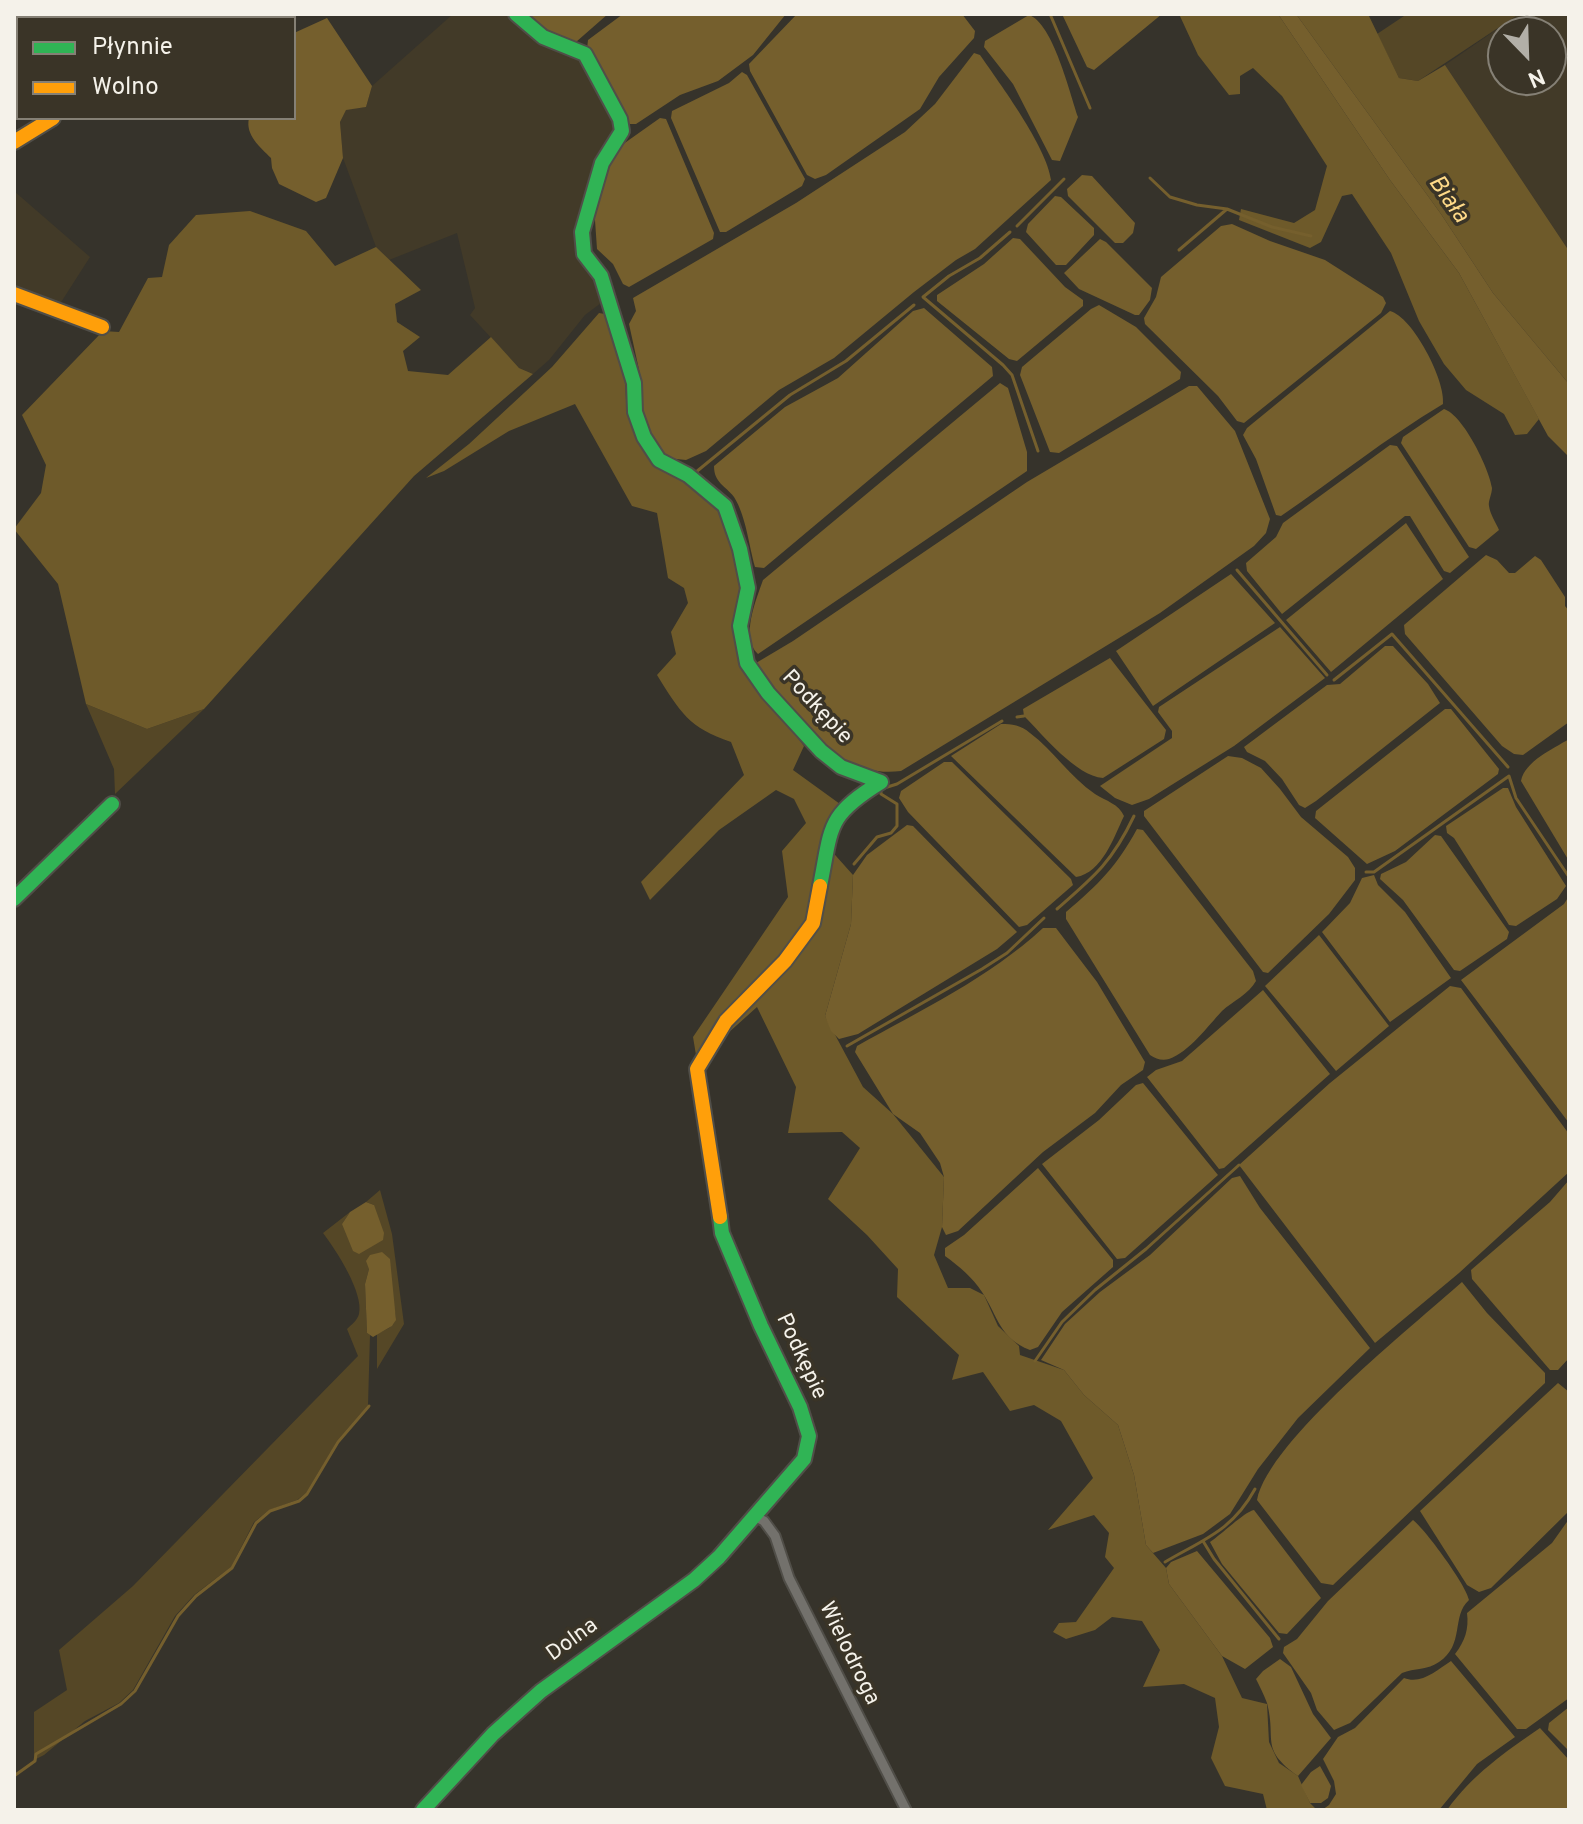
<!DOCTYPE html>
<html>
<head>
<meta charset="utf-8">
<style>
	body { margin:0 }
	#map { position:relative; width:1583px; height:1824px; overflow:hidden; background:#36332b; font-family:Overpass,sans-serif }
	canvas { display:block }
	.frame { position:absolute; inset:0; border:16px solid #f5f2ea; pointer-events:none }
	.legend { position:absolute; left:16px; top:16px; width:280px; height:104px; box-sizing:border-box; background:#3a3427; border:2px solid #858075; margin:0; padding:10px 14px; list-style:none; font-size:24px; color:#f5f2ea }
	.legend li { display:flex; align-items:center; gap:16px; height:40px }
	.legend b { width:40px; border:2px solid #858075 }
	.north { position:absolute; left:1487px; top:16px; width:80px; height:80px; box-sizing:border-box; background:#3a3427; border:2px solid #858075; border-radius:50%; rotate:157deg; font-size:22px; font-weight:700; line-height:32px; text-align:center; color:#f5f2ea }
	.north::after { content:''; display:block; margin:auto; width:28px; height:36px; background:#b2afa7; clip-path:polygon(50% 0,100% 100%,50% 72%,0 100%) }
</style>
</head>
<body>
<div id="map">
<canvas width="1583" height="1824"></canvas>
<div class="frame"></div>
<ul class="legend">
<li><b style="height:10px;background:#30b455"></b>Płynnie</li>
<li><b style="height:10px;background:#ff9f0a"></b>Wolno</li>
</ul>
<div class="north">N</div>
</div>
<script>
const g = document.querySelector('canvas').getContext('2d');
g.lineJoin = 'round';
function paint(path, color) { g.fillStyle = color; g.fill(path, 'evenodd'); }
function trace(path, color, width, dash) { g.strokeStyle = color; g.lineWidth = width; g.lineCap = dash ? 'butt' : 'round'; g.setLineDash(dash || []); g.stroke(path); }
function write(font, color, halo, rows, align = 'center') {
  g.font = font + ' Overpass,sans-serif'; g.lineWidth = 7; g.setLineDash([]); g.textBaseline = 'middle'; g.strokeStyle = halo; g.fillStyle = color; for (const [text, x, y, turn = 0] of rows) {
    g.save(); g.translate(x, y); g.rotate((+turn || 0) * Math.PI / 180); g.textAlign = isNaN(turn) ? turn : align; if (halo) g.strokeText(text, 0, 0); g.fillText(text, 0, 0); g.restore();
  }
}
paint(new Path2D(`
	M453,14H513L577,51L619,131L580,232L605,300L585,315L549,360L533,374L519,368L470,315L475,308L457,233L389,260L376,247L343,158L340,122L346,109L366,107L372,86Z
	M1519,14H1569V251L1445,65ZM1503,32H1551V80H1503Z
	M14,191L90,257L58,307L14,293Z`), '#423a28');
paint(new Path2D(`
	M1407,14H1519L1418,81L1399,78L1377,34Z
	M86,704L147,729L204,709L115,794L114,769Z
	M380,1190L392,1234L404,1324L377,1369V1334C383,1331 391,1328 394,1323C402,1307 377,1282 369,1269L365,1284L367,1333L370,1335L368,1405L337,1441L306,1493L297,1500L269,1510L254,1522L231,1567L194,1595L175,1616L133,1690L119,1703L85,1721L44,1755L34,1760V1712L67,1690L59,1650L133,1586L358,1356L347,1329C352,1324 357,1321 359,1314C364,1293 336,1250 323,1233L350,1212L342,1224L374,1205L366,1202Z`), '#554726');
paint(new Path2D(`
	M1179,14H1278L1390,180L1459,273L1539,419L1527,434L1515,435L1504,414L1466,390L1444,364L1419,321L1391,253L1352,194L1342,196L1321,242L1310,248L1239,220L1241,209L1294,223L1315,210L1327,166L1282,96L1253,68L1240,76V94L1229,95L1198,55Z
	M1296,14H1368L1399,78L1418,81L1445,65L1569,251V384L1493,293L1441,214Z
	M250,211L306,231L335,266L376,247L421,290L395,304L397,322L420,337L403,351L408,371L448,375L491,337L519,368L533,374L414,476L204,709L147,729L86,704L58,584L14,529L41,493L46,465L22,415L103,331L119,332L148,278L162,277L169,245L196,215Z
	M599,313L611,315L625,373L626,399L635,433L658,467L688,480L714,500L732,541L743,594L733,633L744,668L804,746L793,770L840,804L828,847L853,875L851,924L825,1016L863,1087L893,1114L944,1177L942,1227L934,1255L948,1288H970L984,1295L998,1326L1019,1346L1020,1355L1064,1370L1084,1395L1118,1425L1134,1475L1146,1545L1166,1568L1169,1584L1222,1656L1242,1698L1267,1704L1269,1742L1279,1763L1298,1776L1310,1803L1317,1810H1267L1263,1794L1225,1786L1211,1758L1219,1727L1215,1698L1184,1684L1143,1687L1160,1650L1142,1621L1112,1617L1095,1630L1066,1639L1053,1632L1059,1623L1076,1622L1114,1568L1105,1557L1109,1533L1094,1515L1048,1530L1093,1478L1061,1421L1034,1405L1010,1411L983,1372L952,1380L959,1355L897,1297L898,1269L867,1235L828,1199L860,1148L842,1132L788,1133L796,1087L757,1007L697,1061L693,1037L788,897L782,851L806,823L794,799L776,790L719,830L650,900L641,882L744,775L731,742C689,728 680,712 657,675L676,654L671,632L688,603L684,588L668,578L657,513L632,506L575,404L509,431L444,471L426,478L469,444L552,367Z`), '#6e5a2a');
paint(new Path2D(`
	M522,14H608L576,42L549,35Z
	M623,14H786L753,55L718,81L680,95L636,124H627L587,49L588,40Z
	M797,14H962L975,31L974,38L939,77L920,109L826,175L815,179L807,175L750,71L749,64Z
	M1062,14H1162L1094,70L1087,67Z
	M1278,14H1296L1441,214L1493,293L1569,384V457L1548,436L1459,273L1390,180Z
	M1029,15C1053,23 1070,94 1078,117L1060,161L1052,160L1013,84L984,47L985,41Z
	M327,18L372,86L366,107L346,110L340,122L343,158L326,198L316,202L279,184L272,168L271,158C260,147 245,135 249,118H294V33Z
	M974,53L980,55C1000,84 1047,147 1051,180L975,249L956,260L914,292L834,358L779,390L706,451L686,460L667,458L652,440L640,409L643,388L629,324L636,311L633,298L796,203L905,132L935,104Z
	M742,72L747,75L805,179L802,186L726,232H720L671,118L672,111L729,83Z
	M660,118L666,119L714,233L713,239L629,287L623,284L613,264L597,249L594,206L606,168L619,147Z
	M1082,175L1092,176L1135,223L1133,233L1123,243H1115L1068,196L1067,189Z
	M1055,196L1061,197L1094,228V235L1066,265H1056L1026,232L1028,224Z
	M1232,224L1270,241L1325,260L1383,297L1386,303L1381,313L1244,423L1237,421L1218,396L1145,324L1144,318L1156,297L1161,277L1221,226Z
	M1013,238L1020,239L1065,287L1083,300V306L1017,361L1009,359L937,301V295L984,264Z
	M1100,239L1106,242L1152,288L1150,300L1139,315H1135L1079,289L1064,273Z
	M1099,305L1136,327L1181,372L1180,379L1059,453L1050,452L1020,375L1022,367L1091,309Z
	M924,308L992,367L993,376L764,568L755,567C749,546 746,516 734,497C725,485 714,483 714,466L785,407L838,378L913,311Z
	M1390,311C1413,317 1446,381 1443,404C1386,438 1335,479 1281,516L1276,515L1256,459L1243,435L1247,428Z
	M1000,383L1008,388L1027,452V471L758,654C740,638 756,600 763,580Z
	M1189,386H1197L1235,431L1270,519L1266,533L1254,546L1160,613L901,771C834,780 795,713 756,669V663L793,641L1027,482Z
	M1444,409C1463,415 1489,468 1492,488C1492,494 1488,501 1489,506C1490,514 1496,523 1499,530L1476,549L1469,547L1401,443L1403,437Z
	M1390,445L1397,446L1469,557L1450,573L1444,571L1410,516H1405L1282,614L1247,571L1246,563L1276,537L1283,523Z
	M1406,523L1443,579L1331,672L1286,620Z
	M1486,555L1497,560L1509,573H1515L1535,556L1541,560L1565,597V606L1569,611V722L1523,755L1514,754L1502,746L1405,634L1404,625Z
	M1231,574L1275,623L1153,706L1116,651Z
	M1280,627L1325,678L1234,746L1149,799L1132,805L1115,798L1100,786L1172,738V731L1158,712L1159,707Z
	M1385,646H1393L1428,684L1440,703L1316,801L1305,808L1299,805L1282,779L1265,761L1247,752L1244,747L1327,685L1340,684Z
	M1110,658L1166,730L1164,739L1103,778C1076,776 1043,735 1024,716L1023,709Z
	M1445,709H1451L1499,769L1498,774L1395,851L1367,864L1315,818L1316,811Z
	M1001,724C1012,724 1021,725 1030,733C1054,751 1070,777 1095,794C1106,801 1119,804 1124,816C1114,837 1102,873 1076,877L951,756Z
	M1569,739V861L1521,781C1525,761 1553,749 1569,739Z
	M1228,756L1242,758L1261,768L1280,789L1301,817L1348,857L1355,868V880L1329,914L1268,973L1263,972L1144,816V811Z
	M944,762H952L1071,879L1073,885L1027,925L1019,927L908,812L899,798L901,791Z
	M1503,788H1508L1516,807L1566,886L1557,899L1516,926L1509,925L1454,838L1447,833L1446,826Z
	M907,825L913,826L1017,932L997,949L858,1034L839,1039L831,1031L825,1016L851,924L853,875L867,855Z
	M1137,829L1143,830L1253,971L1256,981C1249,994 1233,1001 1222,1011C1208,1026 1189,1052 1169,1059C1162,1061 1156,1059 1150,1055L1066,919V912C1098,885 1117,866 1137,829Z
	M1435,835L1441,836L1509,932L1507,939L1460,971L1454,970L1403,900L1380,879L1381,874L1406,862Z
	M1374,875L1378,885L1405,912L1451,978L1390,1022L1322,932L1350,903L1362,878Z
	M1569,896V1123L1461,980L1564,904Z
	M1043,928H1056L1097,982L1145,1062L1143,1070L1121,1085L1095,1113L1043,1152L958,1231L946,1235L942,1227L944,1177L940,1163L920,1133L893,1114L855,1052L857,1046C921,1010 989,978 1043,928Z
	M1319,935L1389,1026L1336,1071L1265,986Z
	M1450,986L1461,988L1569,1134V1172L1459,1273L1375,1343L1239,1165L1330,1083Z
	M1263,990L1330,1074L1224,1168L1219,1169L1147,1077L1156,1070L1182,1061Z
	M1143,1083L1218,1175L1125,1258L1117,1259L1042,1164L1099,1120L1136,1085Z
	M1038,1168L1113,1260V1267L1062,1312L1038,1347L1030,1350C999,1338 998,1316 982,1292C972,1277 960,1267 945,1256V1248L964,1235Z
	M1240,1176L1260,1208L1370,1348L1298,1418L1258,1469L1230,1514L1203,1534L1153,1553L1146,1545L1134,1475L1118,1425L1084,1395L1064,1370L1041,1360L1065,1324L1100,1292L1150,1255L1232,1178Z
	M1569,1180V1358L1558,1370H1550L1472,1279L1471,1270L1550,1202Z
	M366,1202L374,1205L384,1233L383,1240L359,1254L353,1251L342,1224L350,1212Z
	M382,1252L390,1259L396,1320L392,1326L373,1337L367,1333L365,1284L369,1269L366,1261L370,1255Z
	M1462,1282L1487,1313L1545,1373V1383L1333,1585L1321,1583L1257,1500C1269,1440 1413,1326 1462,1282Z
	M1558,1383L1569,1392V1511L1491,1588L1479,1592L1467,1585L1420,1511Z
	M1254,1510L1321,1598L1287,1634L1279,1633L1222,1564L1210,1542C1221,1535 1244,1512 1254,1510Z
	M1569,1519V1698L1526,1729H1517L1455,1654C1465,1641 1469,1629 1467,1613L1552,1543Z
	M1413,1520C1425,1529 1467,1586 1469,1600C1451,1616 1465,1645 1439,1662C1428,1670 1414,1668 1402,1673L1350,1723L1334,1730L1317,1710L1311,1693L1283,1653L1284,1647L1297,1639L1328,1601Z
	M1197,1551L1270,1638L1273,1647L1245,1669L1222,1656L1169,1584L1166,1568L1171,1562Z
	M1280,1659L1291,1667L1313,1714L1331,1738L1298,1776C1259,1748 1277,1741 1267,1703C1264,1695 1260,1687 1256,1679L1263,1671Z
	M1451,1661L1515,1737L1477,1764L1439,1810H1322L1329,1805L1336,1794L1334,1781L1323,1759L1338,1737L1355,1728L1404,1678C1421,1685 1437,1670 1451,1661Z
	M1569,1707V1751L1548,1730L1549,1723Z
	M1540,1728L1569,1760V1810H1447C1472,1775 1505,1752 1540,1728Z
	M1320,1766L1331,1786L1328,1798L1321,1803H1310L1301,1785L1311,1772Z`), '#755f2d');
trace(new Path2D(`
	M1050,14L1090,108
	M1150,178L1170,197L1197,205L1227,209L1179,250
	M1227,209L1272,227L1311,236
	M1017,226L1064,179
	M1010,232L980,258L949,276L923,297L1003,365L1012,375L1038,451
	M696,472L790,395L846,361L914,305
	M1237,570L1327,675
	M1334,680L1392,634L1508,767
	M1017,717L1024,716
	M854,864L877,837L891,833L897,826V804L881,794V789L897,784L1002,721
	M1366,872H1374L1509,776L1516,798L1569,877
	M1057,909C1095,876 1112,862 1134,816
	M847,1046L982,969L1007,953L1044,918
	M1035,1361L1062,1322L1095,1290L1146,1249L1239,1165
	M1203,1541L1214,1559L1279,1639
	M1165,1562C1204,1539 1232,1531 1255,1489
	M14,1776L35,1761L36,1754L121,1704L135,1691L178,1616L196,1596L232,1568L256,1523L270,1511L299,1501L307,1494L338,1442L369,1406`), '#755f2d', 3);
const street = new Path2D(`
	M161,18L166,14
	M756,1517L764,1521L775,1536L789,1578L906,1810`);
const fast = new Path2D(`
	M516,14L543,37L585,54L620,119L622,131L602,163L582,232L584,254L601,276L634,383L635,412L644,437L659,460L688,475L725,506L740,549L748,588L740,626L747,663L768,693L821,751L841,767L881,782C826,816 832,826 820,886
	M14,899L112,804
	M423,1810L493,1734L541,1691L694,1580L719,1557L804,1459L809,1436L800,1407L761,1326L722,1233L720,1217`);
const slow = new Path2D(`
	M248,18L259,14
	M14,142L53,118
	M14,294L102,327
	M720,1217L697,1069L726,1021L785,961L813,923L820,886`);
trace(street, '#504e48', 13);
trace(fast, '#504e48', 18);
trace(slow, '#504e48', 18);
trace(street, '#73716c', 9);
trace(fast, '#30b455', 14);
trace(slow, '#ff9f0a', 14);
write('22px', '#f5f2ea', '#3a3427', [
	["Podkępie",816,708,47],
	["Podkępie",800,1357,65],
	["Dolna",573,1641,-36],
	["Wielodroga",848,1654,64]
]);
write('italic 24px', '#fed988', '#3a3427', [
	["Biała",1447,200,55]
]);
</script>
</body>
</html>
